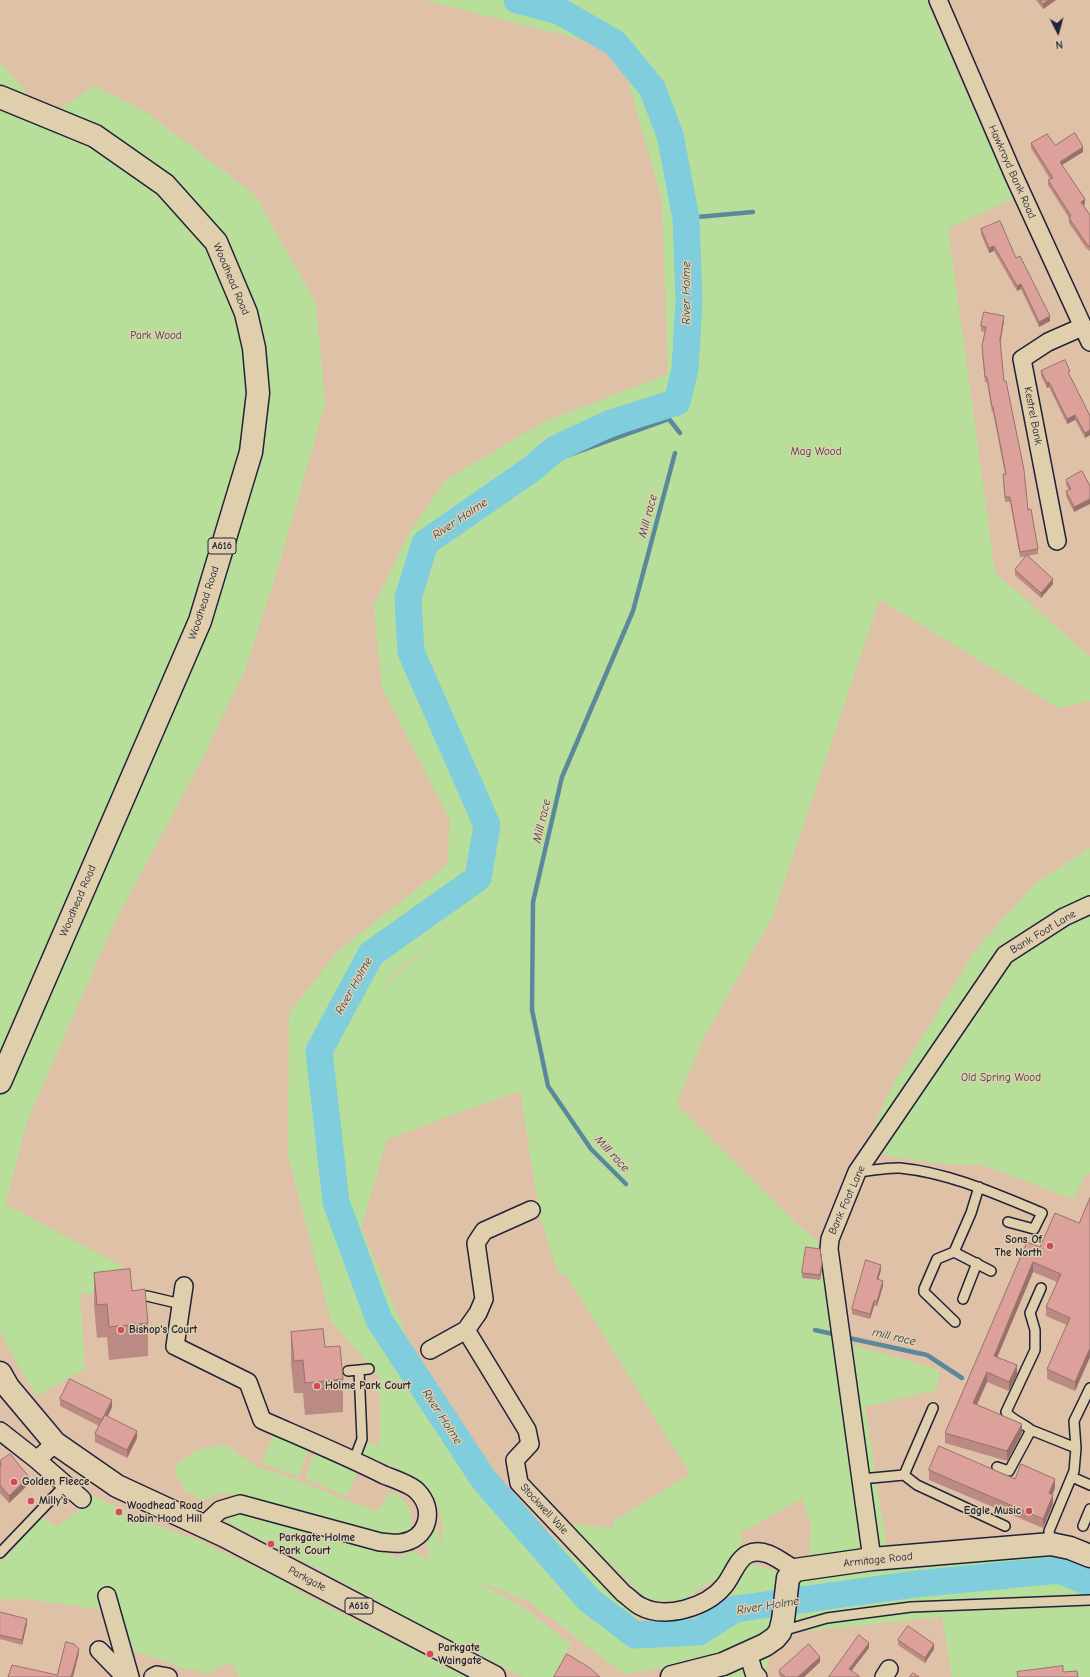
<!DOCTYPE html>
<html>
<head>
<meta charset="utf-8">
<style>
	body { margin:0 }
	#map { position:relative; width:1090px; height:1677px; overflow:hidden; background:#dec1a7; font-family:"Comic Neue",sans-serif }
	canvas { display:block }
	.north { position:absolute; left:1038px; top:12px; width:40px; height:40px; -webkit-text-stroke:3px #e0cfac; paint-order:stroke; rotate:174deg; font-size:11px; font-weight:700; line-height:16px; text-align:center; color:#22223b }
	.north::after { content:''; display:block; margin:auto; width:14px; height:18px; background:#22223b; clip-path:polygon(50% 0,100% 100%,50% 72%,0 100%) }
</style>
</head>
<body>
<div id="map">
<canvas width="1090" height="1677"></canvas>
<div class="north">N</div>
</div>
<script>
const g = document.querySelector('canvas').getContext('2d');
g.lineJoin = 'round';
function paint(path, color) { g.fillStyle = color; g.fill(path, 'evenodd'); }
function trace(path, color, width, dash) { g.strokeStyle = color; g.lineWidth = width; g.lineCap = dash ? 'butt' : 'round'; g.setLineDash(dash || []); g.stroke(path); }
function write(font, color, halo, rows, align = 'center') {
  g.font = font + ' "Comic Neue",sans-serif'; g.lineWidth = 3; g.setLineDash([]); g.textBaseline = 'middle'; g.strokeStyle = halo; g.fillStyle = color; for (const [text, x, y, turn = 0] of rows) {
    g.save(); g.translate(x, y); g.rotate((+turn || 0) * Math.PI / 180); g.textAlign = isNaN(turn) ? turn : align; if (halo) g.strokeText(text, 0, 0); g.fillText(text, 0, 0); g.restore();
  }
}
paint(new Path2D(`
	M424,0H926L1013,199L948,228L995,572L1090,657V701L1058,708L880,600L772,918L703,1039L676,1104L798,1225L818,1242H834L850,1344L940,1370L936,1390L865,1407L886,1543L901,1569L1052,1555L1090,1572V1677H952L942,1617L797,1632L771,1655L762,1677H663L662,1668L624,1674L528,1601L471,1578L526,1609L571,1644L553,1677H523L425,1627L286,1552L225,1521L240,1512L398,1557L411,1551L429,1559L427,1541L437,1528L443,1548C443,1533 443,1516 437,1502C425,1474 389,1465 363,1456L365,1442L380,1445V1394L370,1390L372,1382L382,1380L331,1321L288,1155L289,1013L338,951L447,865L450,820L382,688L374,606L408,534L447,479L544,422L668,374L662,200L619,49ZM431,944V945L384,986L386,981ZM520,1091L540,1217L558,1273L566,1275L690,1474L615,1520L612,1528L568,1523L650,1602L682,1600L720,1577L743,1540L740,1533L802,1499L811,1526L807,1578L749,1564L729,1600L686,1622L642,1623L526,1511L485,1458L411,1346L361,1228L387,1139Z
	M0,62L48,117L94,86L145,111L255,195L316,303L325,404L284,548L245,671L197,769L114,924L28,1119L5,1204L129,1270L127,1292L80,1294L85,1369L37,1396L9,1350L0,1330Z
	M1090,848V1174L1087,1173L1073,1199L983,1165L941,1164L863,1152L891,1088L976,949L1035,884Z
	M274,1434L309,1448L298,1477L262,1462Z
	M226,1445L259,1468L278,1473L356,1504L379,1511L384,1500L393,1491C412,1507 414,1508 409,1533L396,1538L372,1531L354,1530L241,1497L224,1493L203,1500L185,1491L174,1471L178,1462L201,1449Z
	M315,1450L359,1469L347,1496L305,1479Z
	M94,1496L142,1520L206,1543L217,1550L281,1578L305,1595L467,1677H238L237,1672L233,1665L225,1664L208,1674L194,1670L179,1668L174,1664L133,1651L120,1627L99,1609L23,1599H0V1562L15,1548L32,1520L43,1517L56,1527L72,1516Z`), '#b8df9a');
trace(new Path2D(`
	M686,218L753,212
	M533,468L669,419L680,433
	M626,1184L591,1149L548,1086L532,1010L533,902L562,777L633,611L675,453
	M815,1330L837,1335
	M844,1337L927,1355L962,1378`), '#5a899c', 4.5);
trace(new Path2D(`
	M517,0L559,11L615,43L652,88L670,135L686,218L689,301L685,369L677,402L611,423L555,449L533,468L425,543L408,598L411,652L487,825L478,878L371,954L319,1051L336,1202L379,1320L484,1480L589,1600L635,1635L699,1632L735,1609L916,1584L1059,1570L1090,1583`), '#7fcddd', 27);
const lane = new Path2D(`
	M857,1172C871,1171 887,1167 900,1168C950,1173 996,1194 1042,1213L1034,1229L1008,1222
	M954,1252L991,1271
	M147,1296L181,1304
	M963,1299L977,1263
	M955,1322L924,1292V1289L937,1259L954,1252L971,1213L979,1187
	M359,1370L369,1369
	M348,1371L359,1370L362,1439L354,1460
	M933,1408L904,1475L917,1485L1005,1526
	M1031,1430C1023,1423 1012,1420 1006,1412L1035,1350V1330L1030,1313L1041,1288
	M997,1467L1009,1471L1031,1430L1076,1448
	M1072,1477L1090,1485
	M861,1479L904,1475
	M1083,1526L1090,1509
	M1051,1544L1049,1531L1074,1471L1076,1448L1074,1421L1090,1388
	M0,1553L65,1485
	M782,1631L827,1618L911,1607L1090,1600`);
const street = new Path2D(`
	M938,0L1013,174L1090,342
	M1057,541L1022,359L1048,342L1082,327
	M531,1210L484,1231L476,1243L484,1299L478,1313L466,1330L527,1430L530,1444L515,1460L519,1483L623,1593C629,1597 634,1603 640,1606C665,1620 707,1607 724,1586C732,1577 737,1559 748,1554C765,1546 782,1562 795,1570
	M184,1286L175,1346L248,1382L262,1420C303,1438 344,1455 384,1475C394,1479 410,1484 417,1491C436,1510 428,1539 401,1543C394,1544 386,1542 380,1542L240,1504L220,1510L204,1525
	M430,1350L466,1330
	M0,1431L37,1460L55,1443
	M37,1460L82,1499
	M872,1559L829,1249L830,1239L857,1172L1005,955L1064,917L1090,905
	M107,1596L130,1677
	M99,1650L125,1677
	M748,1653L754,1673L758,1677
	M153,1677L157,1675L168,1677
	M884,1677L889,1669`);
const secondary = new Path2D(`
	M672,1677L723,1664L765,1645L775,1638L780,1632L783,1620L788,1578L795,1570L872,1559L1051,1544L1070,1548L1090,1556`);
const primary = new Path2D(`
	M0,97L95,136L165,185L216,242L246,313L254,348L258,393L251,452L200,621L0,1082
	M0,1373L8,1387L55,1443L117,1486L225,1536L494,1677`);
trace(lane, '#22223b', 12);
trace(street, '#22223b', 20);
trace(secondary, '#22223b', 25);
trace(primary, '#22223b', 25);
trace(lane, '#e0cfac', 9);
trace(street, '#e0cfac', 17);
trace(secondary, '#e0cfac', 22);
trace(primary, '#e0cfac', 22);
paint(new Path2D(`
	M1036,0H1056L1043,9Z
	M1031,143L1055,145L1083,152L1062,165L1085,204L1083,205L1090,215V251L1086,248L1069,223V218L1048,185V180L1050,179L1031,148Z
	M981,229L1016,258L1050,321L1039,327L1021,289L1017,291L994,251L989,253L981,234Z
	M1004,321L1000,343L1004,381L1028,510L1038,549V554L1027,556L1053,584L1041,598L1015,575V570L1027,556L1020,557L1010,502H1005L1003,479V474H1005L993,412H992L987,382H985L982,351V346L985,332L981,331V326Z
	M1041,371L1070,376L1090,416V435L1085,438L1075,420L1067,424L1049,387L1047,388L1041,376Z
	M1082,471L1074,512L1066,496V491L1069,490L1066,485V480Z
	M1090,1198V1357L1075,1391L1047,1379V1369L1067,1325L1046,1316V1307L1057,1282L1033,1272L997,1357L1017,1375L1009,1391L987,1382L977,1405L1022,1433L1007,1461L945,1443V1433L1040,1247L1079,1223Z
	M822,1268L820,1280L802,1278V1273Z
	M881,1270L878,1280L883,1286L877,1306H874L870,1319L852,1314V1309Z
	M94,1273L132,1291L148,1323V1356L109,1360L107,1337L97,1338L94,1305Z
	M291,1332L325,1347L343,1379V1412L305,1415L303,1393H294L291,1364Z
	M60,1399L112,1407L108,1416L137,1438L127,1458L95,1442V1434L99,1426L60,1406Z
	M0,1461L29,1484L9,1503L0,1493Z
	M929,1470L1015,1479L1055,1488L1052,1494L1053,1504L1043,1528L929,1480Z
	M0,1612L27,1624L22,1645L0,1639Z
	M898,1640L934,1649L925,1663L898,1645Z
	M820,1662L804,1677H781L779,1675V1671Z`), '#bc8a84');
paint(new Path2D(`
	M1049,0H1056L1043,9V4Z
	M1083,147V152L1060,166V162Z
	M1085,199V204L1081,207V202Z
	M994,246V251L989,253V248Z
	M1021,284V289L1017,291V286Z
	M1004,316V321L1000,345V340Z
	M1050,316V321L1039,327V322Z
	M1049,382V387L1047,388V383Z
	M1075,415V420L1067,424V419Z
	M1090,430V435L1085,438V433Z
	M1090,499V504L1074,512V507Z
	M1053,579V584L1041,598V593Z
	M1033,1262V1272L994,1365V1356Z
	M822,1263V1268L820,1280V1275Z
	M881,1265V1270L877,1284V1279Z
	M883,1281V1286L877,1306V1301Z
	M874,1301V1306L870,1319V1314Z
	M1090,1348V1357L1075,1391V1382Z
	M1017,1365V1375L1009,1391V1382Z
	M987,1372V1382L973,1413V1403Z
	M112,1400V1407L102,1428V1420Z
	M1022,1424V1433L1007,1461V1451Z
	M137,1431V1438L127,1458V1450Z
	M29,1477V1484L9,1503V1496Z
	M1055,1479V1488L1049,1503V1493Z
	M1053,1495V1504L1043,1528V1519Z
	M27,1619V1624L22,1645V1640Z
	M869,1643V1648L849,1674V1669Z
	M934,1644V1649L925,1663V1658Z
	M79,1649V1653L73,1677H71Z
	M820,1657V1662L804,1677H798Z`), '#99716c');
const building = new Path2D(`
	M1040,0H1049L1043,4Z
	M1075,133L1083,147L1060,162L1085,199L1081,202L1090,215V247L1086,243L1069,218L1071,216L1048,180L1053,178L1031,143L1047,134L1055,145Z
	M1000,221L1016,258L1020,256L1050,316L1039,322L1021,284L1017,286L994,246L989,248L981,229Z
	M984,312L1004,316L1000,340L1004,381H1006L1024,470L1028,510L1031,509L1038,549L1020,552L1010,497H1005L1003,474H1006L993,407H992L987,377H985L982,346L986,327L981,326Z
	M1065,360L1070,371L1068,372L1090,416V430L1085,433L1075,415L1067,419L1049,382L1047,383L1041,371Z
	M1082,471L1090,486V499L1074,507L1066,491L1071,489L1066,480Z
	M1027,555L1053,579L1041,593L1015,570Z
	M1090,1198V1348L1075,1382L1047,1369L1070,1318L1046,1307L1061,1274L1033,1262L994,1356L1017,1365L1009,1382L987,1372L973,1403L1022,1424L1007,1451L945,1433L1027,1242L1040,1247L1055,1213L1079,1223Z
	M806,1247L820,1249L822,1263L820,1275L802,1273Z
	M866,1260L881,1265L877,1279L883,1281L877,1301H874L870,1314L852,1309Z
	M130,1269L132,1291L145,1289L148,1323L109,1327L107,1304L97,1305L94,1273Z
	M323,1329L325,1347L340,1346L343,1379L305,1383L303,1360L294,1361L291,1332Z
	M70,1379L112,1400L102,1420L60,1399Z
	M105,1415L137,1431L127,1450L95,1434Z
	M939,1446L1015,1479L1021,1464L1055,1479L1049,1493L1053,1495L1043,1519L929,1470Z
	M10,1454L29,1477L9,1496L0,1485V1466L1,1465L0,1461Z
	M0,1612L27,1619L22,1640L0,1635Z
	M908,1626L934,1644L925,1658L898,1640Z
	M859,1635L869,1643L849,1669L859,1676V1677H829Z
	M66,1642L74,1644L79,1649L71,1677H8L12,1665L57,1675Z
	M809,1644L820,1657L798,1677H785L779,1671Z
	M567,1654L590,1668L600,1677H554Z
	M1063,1666V1672L1077,1671L1078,1677H1018L1017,1672Z
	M913,1673L919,1677H910Z`);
paint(building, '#dba19a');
trace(building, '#99716c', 1);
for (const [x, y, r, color] of [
	[1050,1246,4,"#d1495b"],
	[121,1330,4,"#d1495b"],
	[317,1386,4,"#d1495b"],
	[14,1482,4,"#d1495b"],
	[31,1501,4,"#d1495b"],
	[1029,1511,4,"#d1495b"],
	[119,1512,4,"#d1495b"],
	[271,1544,4,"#d1495b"],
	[430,1654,4,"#d1495b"]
]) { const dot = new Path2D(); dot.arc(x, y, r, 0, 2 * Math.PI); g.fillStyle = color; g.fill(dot); trace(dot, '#e0cfac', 1.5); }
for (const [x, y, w] of [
	[222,546,28],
	[359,1606,28]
]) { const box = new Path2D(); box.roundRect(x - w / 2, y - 8, w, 16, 3); g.fillStyle = '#e0cfac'; g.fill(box); trace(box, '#22223b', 1); }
write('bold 10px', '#22223b', null, [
	["A616",222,546],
	["A616",359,1606]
]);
write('11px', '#22223b', '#e0cfac', [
	["Hawkroyd Bank Road",1012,172,66],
	["Woodhead Road",231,279,67],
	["Kestrel Bank",1033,416,79],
	["Woodhead Road",204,603,-72],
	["Woodhead Road",78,901,-67],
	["Bank Foot Lane",1043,932,-31],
	["Bank Foot Lane",847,1200,-66],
	["Stockwell Vale",544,1509,47],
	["Armitage Road",878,1560,-6],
	["Parkgate",307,1579,28]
]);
write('11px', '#383e49', '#e0cfac', [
	["Park Wood",156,336],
	["Mag Wood",816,452],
	["Old Spring Wood",1001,1078]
]);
write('bold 11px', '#22223b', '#e0cfac', [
	["Sons Of",1042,1240,"right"],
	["The North",1042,1253,"right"],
	["Bishop's Court",129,1330],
	["Holme Park Court",325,1386],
	["Golden Fleece",22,1482],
	["Milly's",39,1501],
	["Woodhead Road",127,1506],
	["Robin Hood Hill",127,1519],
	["Eagle Music",1021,1511,"right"],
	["Parkgate Holme",279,1538],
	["Park Court",279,1551],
	["Parkgate",438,1648],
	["Waingate",438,1661]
], 'left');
write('italic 12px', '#303c53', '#e0cfac', [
	["River Holme",687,293,-90],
	["Mill race",648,516,-75],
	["River Holme",460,519,-34],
	["Mill race",542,821,-77],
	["River Holme",354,986,-61],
	["Mill race",612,1154,47],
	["mill race",894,1337,13],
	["River Holme",442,1417,57],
	["River Holme",768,1606,-9]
]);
</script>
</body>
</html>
